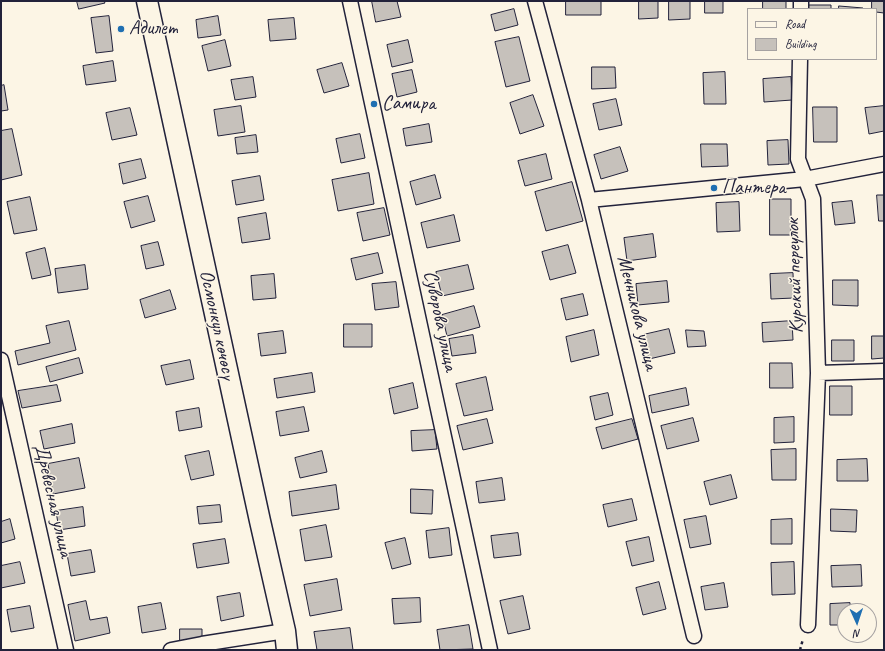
<!DOCTYPE html>
<html>
<head>
<meta charset="utf-8">
<style>
	body { margin:0 }
	#map { position:relative; width:885px; height:651px; overflow:hidden; background:#fcf5e5; font-family:Caveat,sans-serif }
	canvas { display:block }
	.frame { position:absolute; inset:0; border:2px solid #22223b; pointer-events:none }
	.legend { position:absolute; left:747px; top:8px; width:130px; height:52px; box-sizing:border-box; background:#fcf5e5; border:1px solid #a5a1a1; margin:0; padding:5px 7px; list-style:none; font-size:12px; color:#22223b }
	.legend li { display:flex; align-items:center; gap:8px; height:20px }
	.legend b { width:20px; border:1px solid #a5a1a1 }
	.north { position:absolute; left:837px; top:603px; width:40px; height:40px; box-sizing:border-box; background:#fcf5e5; border:1px solid #a5a1a1; border-radius:50%; rotate:177deg; font-size:11px; font-weight:700; line-height:16px; text-align:center; color:#22223b }
	.north::after { content:''; display:block; margin:auto; width:14px; height:18px; background:#1f6fb2; clip-path:polygon(50% 0,100% 100%,50% 72%,0 100%) }
</style>
</head>
<body>
<div id="map">
<canvas width="885" height="651"></canvas>
<div class="frame"></div>
<ul class="legend">
<li><b style="height:5px;background:#fcf5e5"></b>Road</li>
<li><b style="height:11px;background:#c6c1bb"></b>Building</li>
</ul>
<div class="north">N</div>
</div>
<script>
const g = document.querySelector('canvas').getContext('2d');
g.lineJoin = 'round';
function paint(path, color) { g.fillStyle = color; g.fill(path, 'evenodd'); }
function trace(path, color, width, dash) { g.strokeStyle = color; g.lineWidth = width; g.lineCap = dash ? 'butt' : 'round'; g.setLineDash(dash || []); g.stroke(path); }
function write(font, color, halo, rows, align = 'center') {
  g.font = font + ' Caveat,sans-serif'; g.lineWidth = 3; g.setLineDash([]); g.textBaseline = 'middle'; g.strokeStyle = halo; g.fillStyle = color; for (const [text, x, y, turn = 0] of rows) {
    g.save(); g.translate(x, y); g.rotate((+turn || 0) * Math.PI / 180); g.textAlign = isNaN(turn) ? turn : align; if (halo) g.strokeText(text, 0, 0); g.fillText(text, 0, 0); g.restore();
  }
}
const building = new Path2D(`
	M77,1H104L105,3L79,9Z
	M372,1H397L401,17L376,22Z
	M566,1H601V15H566Z
	M639,1H658V18L639,19Z
	M669,1H690V19L669,20Z
	M705,1H723V13H705Z
	M763,1H786V9H763Z
	M872,1H884V13L876,12V9H872Z
	M807,5H831V9H807Z
	M839,6L863,8V9H839Z
	M514,9L518,25L495,31L491,15Z
	M109,16L113,51L96,53L91,18Z
	M218,16L221,35L198,38L196,20Z
	M294,18L296,39L270,41L268,20Z
	M519,37L530,81L506,87L495,42Z
	M225,40L231,66L208,71L202,46Z
	M408,40L413,62L392,67L387,45Z
	M113,61L116,81L86,85L83,66Z
	M342,63L349,86L324,93L317,70Z
	M592,67H615L616,88L592,89Z
	M412,70L417,92L397,97L392,74Z
	M725,72L726,104H704L703,73Z
	M253,77L256,97L235,100L231,80Z
	M791,77L792,100L764,102L763,79Z
	M4,85L8,110L1,111V86Z
	M533,95L544,126L520,134L510,103Z
	M616,99L622,125L599,130L593,104Z
	M241,106L245,132L218,136L214,110Z
	M884,106V131L869,134L865,108Z
	M813,107H837V142H814Z
	M130,108L137,135L112,140L106,113Z
	M429,124L432,142L406,146L403,129Z
	M12,129L22,175L1,180V131Z
	M360,134L365,158L341,163L336,139Z
	M256,135L258,152L237,154L235,138Z
	M788,140L789,164L768,165L767,141Z
	M701,144H727L728,166L702,167Z
	M620,147L628,171L601,179L594,155Z
	M546,154L552,179L525,186L518,161Z
	M141,159L146,178L123,184L119,164Z
	M369,173L374,204L338,211L332,180Z
	M435,175L441,198L416,205L410,182Z
	M260,176L264,200L236,205L232,181Z
	M572,182L583,221L546,231L535,192Z
	M877,195H884V221H879Z
	M148,196L155,221L131,228L124,202Z
	M30,197L37,230L14,234L7,202Z
	M770,199H791V235H770Z
	M852,201L855,223L835,225L832,203Z
	M739,202L740,231L717,232L716,203Z
	M384,208L390,235L363,241L357,213Z
	M266,213L270,239L242,243L238,218Z
	M454,215L460,241L427,248L421,223Z
	M653,234L656,257L627,261L624,238Z
	M158,242L164,265L146,269L141,246Z
	M568,245L576,273L550,280L542,252Z
	M45,248L51,275L32,279L26,253Z
	M378,253L383,273L356,280L351,259Z
	M85,265L88,289L58,293L55,269Z
	M468,265L474,289L442,296L436,272Z
	M793,273L794,298L771,299L770,274Z
	M274,274L276,298L253,300L251,276Z
	M833,280H858V306L833,305Z
	M667,281L669,302L638,305L636,284Z
	M396,282L399,307L375,310L372,284Z
	M170,290L176,309L145,318L140,300Z
	M583,294L588,315L566,320L561,299Z
	M474,306L480,327L447,336L442,315Z
	M69,321L76,350L18,365L15,351L50,343L46,326Z
	M792,321L793,340L763,342L762,323Z
	M344,324H372V347H344Z
	M669,329L675,353L649,359L643,335Z
	M594,330L599,355L571,362L566,337Z
	M686,330L704,331L706,346L688,347Z
	M283,331L286,353L261,356L258,334Z
	M473,335L476,353L452,356L449,339Z
	M872,336H884V358L872,359Z
	M832,340H854V361H832Z
	M79,358L83,373L50,382L46,367Z
	M190,360L194,379L166,385L161,366Z
	M770,363H792L793,388H770Z
	M312,373L315,392L277,398L274,379Z
	M486,377L493,410L464,416L456,384Z
	M413,383L418,408L394,414L389,389Z
	M57,385L61,401L22,408L18,391Z
	M830,386H852V415H830Z
	M686,388L689,405L652,413L649,396Z
	M608,393L613,415L595,420L590,397Z
	M304,407L309,431L280,436L276,412Z
	M199,408L202,427L179,431L176,412Z
	M794,417V442L774,443V418Z
	M693,418L699,441L667,449L661,426Z
	M487,419L493,443L463,450L457,426Z
	M632,419L638,439L602,449L596,428Z
	M72,424L75,443L44,449L40,431Z
	M435,430L437,449L412,451L411,431Z
	M796,449V480H772L771,450Z
	M209,451L214,475L191,480L185,456Z
	M322,451L327,472L300,478L295,458Z
	M79,458L85,488L53,494L48,464Z
	M867,459L868,481H837V460Z
	M731,475L737,498L710,505L704,482Z
	M502,478L505,500L479,503L476,482Z
	M336,485L339,509L292,516L289,492Z
	M411,489L433,490L432,514L411,513Z
	M632,499L637,520L608,527L603,505Z
	M220,505L222,522L199,524L197,507Z
	M83,507L85,526L59,530L56,511Z
	M831,509L857,510L856,532L831,531Z
	M706,516L711,544L690,548L684,520Z
	M10,519L15,539L1,543V522Z
	M792,519V544H771V520Z
	M326,525L332,557L305,561L300,530Z
	M449,528L452,555L429,558L426,531Z
	M518,533L521,555L494,558L491,536Z
	M649,537L654,561L632,566L626,542Z
	M405,538L411,564L392,569L385,543Z
	M225,539L229,563L197,568L193,544Z
	M91,550L95,572L71,576L67,554Z
	M20,562L25,583L1,588V566Z
	M794,562L795,594L772,595L771,563Z
	M861,565L862,586L832,587L831,566Z
	M337,579L342,610L310,616L304,585Z
	M659,582L666,609L643,615L636,588Z
	M724,583L728,607L705,610L701,587Z
	M240,593L244,616L221,621L217,597Z
	M523,596L530,629L508,634L500,601Z
	M420,598L421,622L394,624L392,599Z
	M86,601L90,620L107,617L110,633L75,641L68,605Z
	M161,603L166,629L142,633L138,607Z
	M850,603V611H845V625H830V604Z
	M30,606L34,628L11,632L7,610Z
	M469,625L473,649L440,650L437,630Z
	M350,628L353,650H317L314,632Z
	M180,629H202V644H180Z`);
paint(building, '#c6c1bb');
trace(building, '#22223b', 1);
const street = new Path2D(`
	M350,1L490,650
	M535,1L589,200L694,636
	M801,9V1
	M800,59L798,159L813,199L818,373L808,625
	M589,200L805,179L884,164
	M1,360L66,650
	M818,373L884,371
	M171,650L202,644L285,631`);
const secondary = new Path2D(`
	M147,1L260,521L285,631L287,650`);
trace(street, '#22223b', 17);
trace(secondary, '#22223b', 23);
trace(new Path2D(`
	M800,650L803,639`), '#22223b', 2.5, [3, 3]);
trace(street, '#fcf5e5', 14);
trace(secondary, '#fcf5e5', 20);
for (const [x, y, r, color] of [
	[121,29,4,"#1f6fb2"],
	[374,104,4,"#1f6fb2"],
	[714,188,4,"#1f6fb2"]
]) { const dot = new Path2D(); dot.arc(x, y, r, 0, 2 * Math.PI); g.fillStyle = color; g.fill(dot); trace(dot, '#fcf5e5', 1.5); }
write('20px', '#22223b', '#fcf5e5', [
	["Адилет",129,29],
	["Самира",382,104],
	["Пантера",722,188]
], 'left');
write('20px', '#22223b', '#fcf5e5', [
	["Курский переулок",795,276,-92],
	["Мечникова улица",637,313,76],
	["Суворова улица",440,321,78],
	["Осмонкул көчөсү",217,325,78],
	["Древесная улица",53,501,77]
]);
</script>
</body>
</html>
